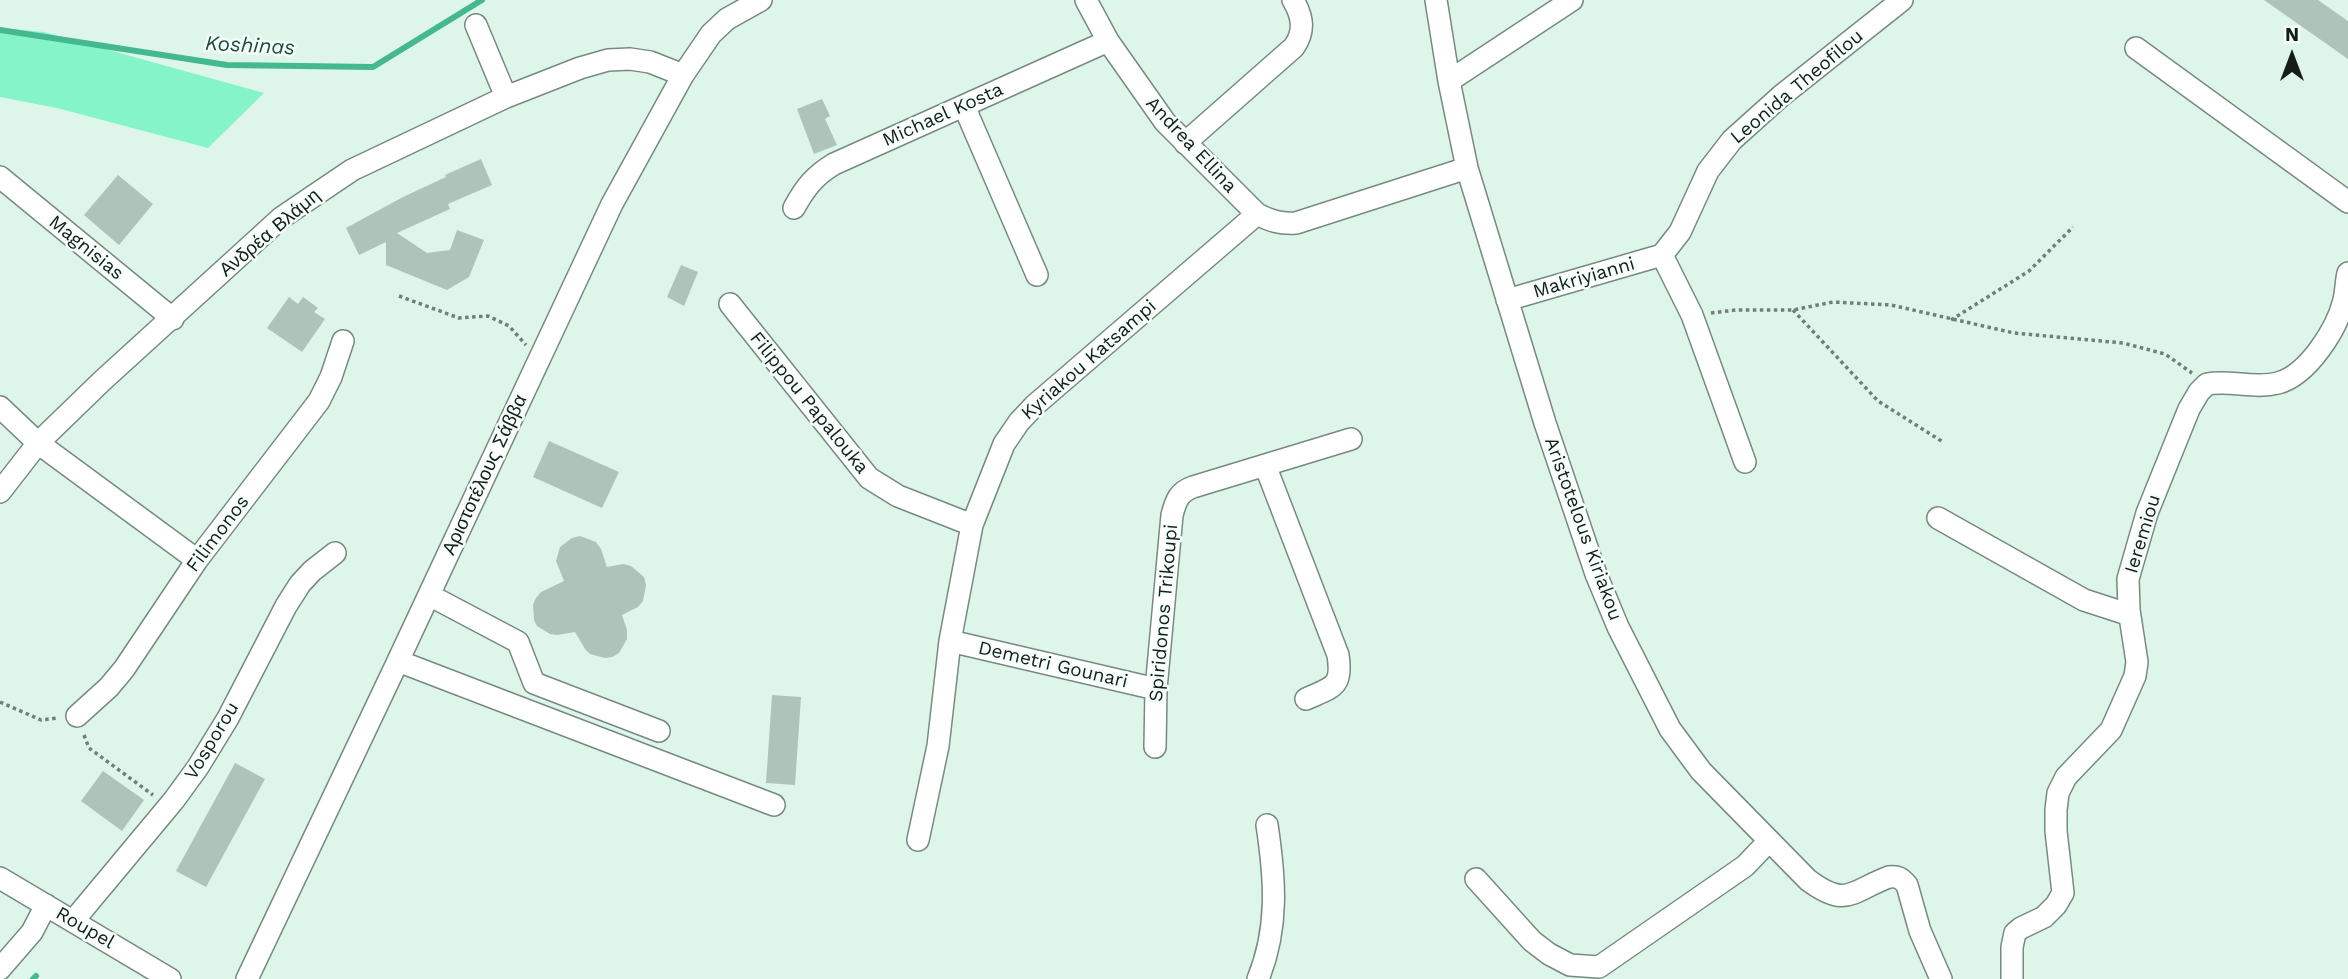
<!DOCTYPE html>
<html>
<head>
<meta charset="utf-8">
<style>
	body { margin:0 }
	#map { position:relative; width:2348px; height:979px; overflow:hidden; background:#def5ea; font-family:"Work Sans",sans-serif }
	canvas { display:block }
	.north { position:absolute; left:2257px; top:21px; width:70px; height:70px; -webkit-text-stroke:5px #f5fefa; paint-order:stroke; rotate:0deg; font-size:19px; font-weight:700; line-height:28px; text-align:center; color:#151d19 }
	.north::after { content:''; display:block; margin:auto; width:24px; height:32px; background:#151d19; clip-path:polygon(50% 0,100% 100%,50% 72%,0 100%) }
</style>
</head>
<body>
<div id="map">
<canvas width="2348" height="979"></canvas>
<div class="north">N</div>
</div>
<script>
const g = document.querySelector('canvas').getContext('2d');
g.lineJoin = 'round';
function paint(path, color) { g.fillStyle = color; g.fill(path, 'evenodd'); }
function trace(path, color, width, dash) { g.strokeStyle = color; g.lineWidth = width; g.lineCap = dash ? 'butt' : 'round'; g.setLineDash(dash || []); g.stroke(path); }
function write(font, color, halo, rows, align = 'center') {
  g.font = font + ' "Work Sans",sans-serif'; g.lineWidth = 5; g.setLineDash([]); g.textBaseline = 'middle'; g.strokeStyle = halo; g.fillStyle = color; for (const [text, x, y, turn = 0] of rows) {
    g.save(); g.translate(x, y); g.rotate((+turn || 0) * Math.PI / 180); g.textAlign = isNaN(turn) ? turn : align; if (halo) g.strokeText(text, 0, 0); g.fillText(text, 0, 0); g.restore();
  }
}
paint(new Path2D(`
	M0,28L44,32L264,93L208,148L57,108L0,97Z`), '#85f5c9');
trace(new Path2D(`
	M0,30L227,65L373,67L482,0
	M33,979L36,976`), '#44b990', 6);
paint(new Path2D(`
	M2264,0H2318L2348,21V59Z
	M822,99L830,116L825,119L837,145L814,154L797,109Z
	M481,159L492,185L448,204L450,209L397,233L427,253L450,250L457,230L484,240L469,277L447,290L386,265V242L359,255L346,228L403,197L446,177L445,175Z
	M118,175L153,204L119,245L84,215Z
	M681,265L698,272L684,306L667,297Z
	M289,297L298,304L303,297L318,308L314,312L325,319L302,352L267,328Z
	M549,441L619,472L602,508L533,477Z
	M580,536L596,542L601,549L607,567L623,564L631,566L644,577L646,585L643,601L638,607L622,615L627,630V639L619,653L612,657L605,658L590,654L585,649L575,632L557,635L550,634L537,626L534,620L533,605L536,598L541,592L564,581L556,561L560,547L572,538Z
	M772,695L801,697L795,785L766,783Z
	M235,763L265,779L206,887L176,871Z
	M103,771L144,800L122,831L81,801Z`), '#aec4ba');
const minor = new Path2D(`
	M1086,0L1108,41L1165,122L1257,214C1271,221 1280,224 1296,223L1467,168
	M1436,0L1449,81L1467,168L1545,423L1596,574L1618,627L1670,729L1701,771L1808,880C1847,909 1851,891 1889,877C1898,876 1901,878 1907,885L1920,931L1941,979
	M476,25L506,97
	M2136,48L2348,202
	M1449,81L1572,0
	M964,106L1037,275
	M1185,143L1294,47C1305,31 1303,17 1293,0
	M0,177L173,319
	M794,208C805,188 814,176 834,164L1108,41
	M1662,255L1680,232L1708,171L1732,140L1781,96L1902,0
	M1662,255L1692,315L1745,462
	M1507,300L1662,255
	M730,304L869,478L898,496L972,525
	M0,407L38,443L197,560
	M1265,465L1338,655C1343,687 1333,687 1306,699
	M0,492L38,443L102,381L281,218L352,170L506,97L580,68L608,60L630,59L650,62L683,75
	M1938,518L2084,600L2121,612L2129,610
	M429,595L518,642L534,683L659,731
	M950,641L1156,689
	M398,661L774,805
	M77,716L109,687L124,669L197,560L319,401L331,377L343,341
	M1155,747L1156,689L1172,515C1176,500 1179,492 1193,487L1351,439
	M918,840L938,746L950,641L972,525L1004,444L1019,422L1035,405L1257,214
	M0,878L170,979
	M1476,879L1532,941L1549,954L1570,965L1599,967L1745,866L1768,842
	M74,920L174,800L198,767L228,718L286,606L300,584L312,571L335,553
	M0,969L32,932L46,905
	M247,979L398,661L612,204L683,75L711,34L727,19L761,0
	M1258,979C1279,928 1275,878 1267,825
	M2012,979V947L2015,933L2021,928L2044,917L2056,905L2063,893L2056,831V810L2058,793L2066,777L2111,730L2135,676L2137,662L2129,610L2128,579L2147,513L2189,409L2199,392L2207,384C2231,380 2255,389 2278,383C2308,375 2337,329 2344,300C2346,291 2346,282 2348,273`);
trace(minor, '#768a81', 24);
trace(new Path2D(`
	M399,296L459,318L488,316L509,326L526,345
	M1793,310L1878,401L1943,442
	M1711,313L1736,310H1793L1833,302L1891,305L2014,333L2123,343L2165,354L2192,373
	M1951,320L2029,271L2073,227
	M0,702L41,720L58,718
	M84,735L89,748L153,795`), '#707f78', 3.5, [3.5, 3.5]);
trace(minor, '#fff', 21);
write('19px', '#151d19', '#f5fefa', [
	["Leonida Theofilou",1797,87,-40],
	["Michael Kosta",943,115,-24],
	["Andrea Ellina",1191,145,47],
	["Ανδρέα Βλάμη",270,233,-40],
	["Magnisias",86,248,39],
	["Makriyianni",1584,278,-16],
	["Kyriakou Katsampi",1089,360,-41],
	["Filippou Papalouka",809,403,51],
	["Αριστοτέλους Σάββα",485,475,-65],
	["Aristotelous Kiriakou",1583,529,70],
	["Filimonos",218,534,-53],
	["Ieremiou",2143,534,-73],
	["Spiridonos Trikoupi",1164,613,-85],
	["Demetri Gounari",1053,665,13],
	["Vosporou",212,741,-59],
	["Roupel",85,928,30]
]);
write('italic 21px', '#1c4c3b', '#f5fefa', [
	["Koshinas",250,46,3]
]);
</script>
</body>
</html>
